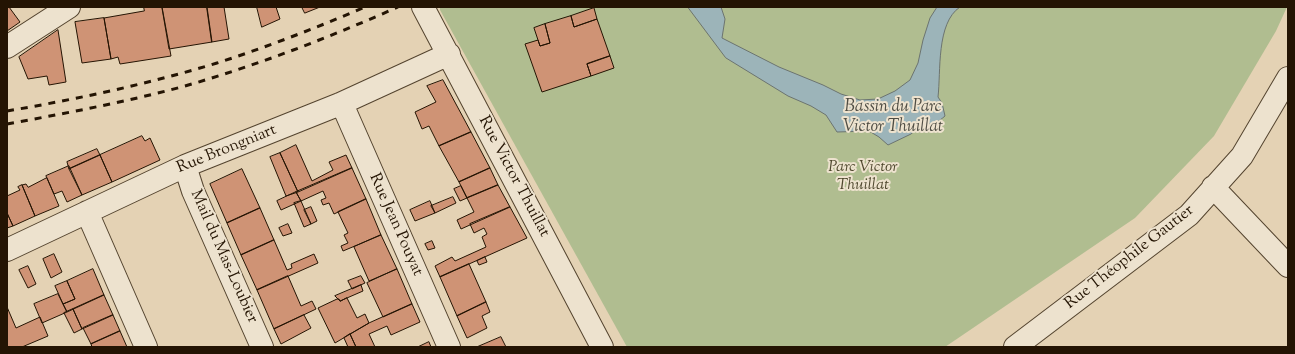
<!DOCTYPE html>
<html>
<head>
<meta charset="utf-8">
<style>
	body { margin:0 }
	#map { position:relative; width:1295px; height:354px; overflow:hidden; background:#e4d2b4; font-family:"Sorts Mill Goudy",serif }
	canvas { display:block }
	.frame { position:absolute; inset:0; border:8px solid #241403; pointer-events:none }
</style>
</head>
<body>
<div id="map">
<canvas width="1295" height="354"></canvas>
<div class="frame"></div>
</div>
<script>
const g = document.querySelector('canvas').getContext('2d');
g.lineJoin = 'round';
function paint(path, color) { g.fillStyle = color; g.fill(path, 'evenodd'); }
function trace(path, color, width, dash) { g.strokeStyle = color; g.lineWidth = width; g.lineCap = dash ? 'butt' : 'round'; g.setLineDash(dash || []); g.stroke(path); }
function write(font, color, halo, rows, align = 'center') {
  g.font = font + ' "Sorts Mill Goudy",serif'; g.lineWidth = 4; g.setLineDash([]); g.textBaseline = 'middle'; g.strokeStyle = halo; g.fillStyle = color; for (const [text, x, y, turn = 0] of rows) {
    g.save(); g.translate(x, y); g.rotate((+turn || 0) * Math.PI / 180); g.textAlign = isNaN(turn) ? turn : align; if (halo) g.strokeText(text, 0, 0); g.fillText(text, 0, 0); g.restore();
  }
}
paint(new Path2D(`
	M440,7H1287L1276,31L1214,136L1135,218L945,347H627L440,10Z`), '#b0bd90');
const water = new Path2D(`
	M688,7H721L725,19L722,38L779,67L823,85L841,94L860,100L878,99L895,91L910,80L918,63L923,40L930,18L937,7H960C936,23 941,72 938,97L942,103L945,116C938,122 933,126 924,123L911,134L888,145L879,137L869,131L837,132L826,115L811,106L788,96L726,58Z`);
paint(water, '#9cb4b9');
trace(water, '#6c7470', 1);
const building = new Path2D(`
	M7,7H9L20,22L7,31Z
	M144,7H162L171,56L120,64L118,57L111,59L104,18L144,11Z
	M171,7H207L212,42L169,49L162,8Z
	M207,7H224L229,39L212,42Z
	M257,7H276L280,19L262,27Z
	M302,7H320L305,13Z
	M594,8L597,19L574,27L571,16Z
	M571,16L574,27L597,19L610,56L587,64L591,76L542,92L525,44L538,40L540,46L550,43L545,24Z
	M104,18L111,59L82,63L75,22Z
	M545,24L550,43L540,46L534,28Z
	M58,30L66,82L49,85L47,76L28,79L19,57Z
	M610,56L614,68L591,76L587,64Z
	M443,80L471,132L439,146L429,126L422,129L415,112L436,102L427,86Z
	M471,132L490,168L459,182L439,146Z
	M142,136L145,141L150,138L160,160L112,182L100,155Z
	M296,145L312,181L333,170L329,162L346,155L352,168L298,192L280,153Z
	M97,149L100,155L69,169L67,162Z
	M280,153L298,192L286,196L270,157Z
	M100,155L112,182L82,195L69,169Z
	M69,166L82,195L67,202L62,191L54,194L46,176Z
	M352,168L366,199L334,214L329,203L323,205L321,200L326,198L323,191L301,201L296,192Z
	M490,168L498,185L467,198L459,182Z
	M242,169L260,208L227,223L210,184Z
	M47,178L59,206L35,216L22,185L26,184L28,187Z
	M22,185L35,216L13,226L7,213V196L20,190L18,187Z
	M498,185L510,207L461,229L457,220L474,212L467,198Z
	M461,186L467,198L460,201L454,189Z
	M296,192L301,201L281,210L277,201Z
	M453,197L456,203L435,213L431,206Z
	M366,199L381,235L343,251L341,246L348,243L344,235L348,233L338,212Z
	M301,201L311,224L304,227L294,203Z
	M430,201L435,213L415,221L410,210Z
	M311,207L317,221L311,224L304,210Z
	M510,207L527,238L440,277L435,266L452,257L455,261L486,247L482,237L487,234L484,228L474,233L470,224Z
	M260,208L274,240L241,255L227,223Z
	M7,213L13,226L7,228Z
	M288,224L292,233L283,236L279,228Z
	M381,235L397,269L369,281L354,247Z
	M274,240L287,270L292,268L291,264L314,254L318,263L257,290L241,255Z
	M432,241L435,248L428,250L425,244Z
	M54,254L62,272L51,278L43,259Z
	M485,257L487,262L479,265L477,261Z
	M469,264L486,302L457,316L440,277Z
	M28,266L36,284L28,288L19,270Z
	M93,269L104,295L67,312L63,304L75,299L67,281Z
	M397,269L412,304L383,317L367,283Z
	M288,276L301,306L312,301L316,309L274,329L257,290Z
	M361,276L365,283L352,289L348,281Z
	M67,281L75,299L63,304L55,286Z
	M361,285L363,291L340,301L335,296Z
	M58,294L67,312L42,323L34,304Z
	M104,295L113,315L82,329L73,309Z
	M347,298L357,318L365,314L369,323L335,343L318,308L337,299H339L340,301Z
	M486,302L490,312L482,316L487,328L467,338L457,316Z
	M412,304L420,322L391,335L387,326L369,334L375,347H356L350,334L369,323Z
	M7,307L16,328L40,317L48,336L22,347H7Z
	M73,309L82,329L74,333L64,313Z
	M113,315L120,331L91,344L83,328Z
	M304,315L311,328L281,344L274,329Z
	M120,331L127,347H92L91,344Z
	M350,334L356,347H348L344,338Z
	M501,337L506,347H477Z
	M429,342L431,347H418Z`);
paint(building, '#cf9375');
trace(building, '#241403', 1);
const minor = new Path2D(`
	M423,7L602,347
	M7,47L69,7
	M340,104L346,113L449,347
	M185,166L193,191L262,347
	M1213,187L1288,266
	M87,212L146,347
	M7,250L185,166L340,104L449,54
	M1015,347L1189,215L1242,156L1288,78`);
trace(minor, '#54442f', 24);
trace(minor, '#ede2ce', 22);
trace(new Path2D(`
	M7,111C78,99 148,84 217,63C267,47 316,28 365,7
	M7,124C67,113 126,102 185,86C258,65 328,38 398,7`), '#241403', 3, [7, 7]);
write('16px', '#241403', '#ede2ce', [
	["Rue Brongniart",227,150,-22],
	["Rue Victor Thuillat",513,177,62],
	["Rue Jean Pouyat",395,225,66],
	["Mail du Mas-Loubier",223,257,66],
	["Rue Théophile Gautier",1130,258,-38]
]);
write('italic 16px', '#4e472d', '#ede2ce', [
	["Parc Victor",863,168],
	["Thuillat",863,186]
]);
write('italic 17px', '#4e4c43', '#ede2ce', [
	["Bassin du Parc",893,108],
	["Victor Thuillat",893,128]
]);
</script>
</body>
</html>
